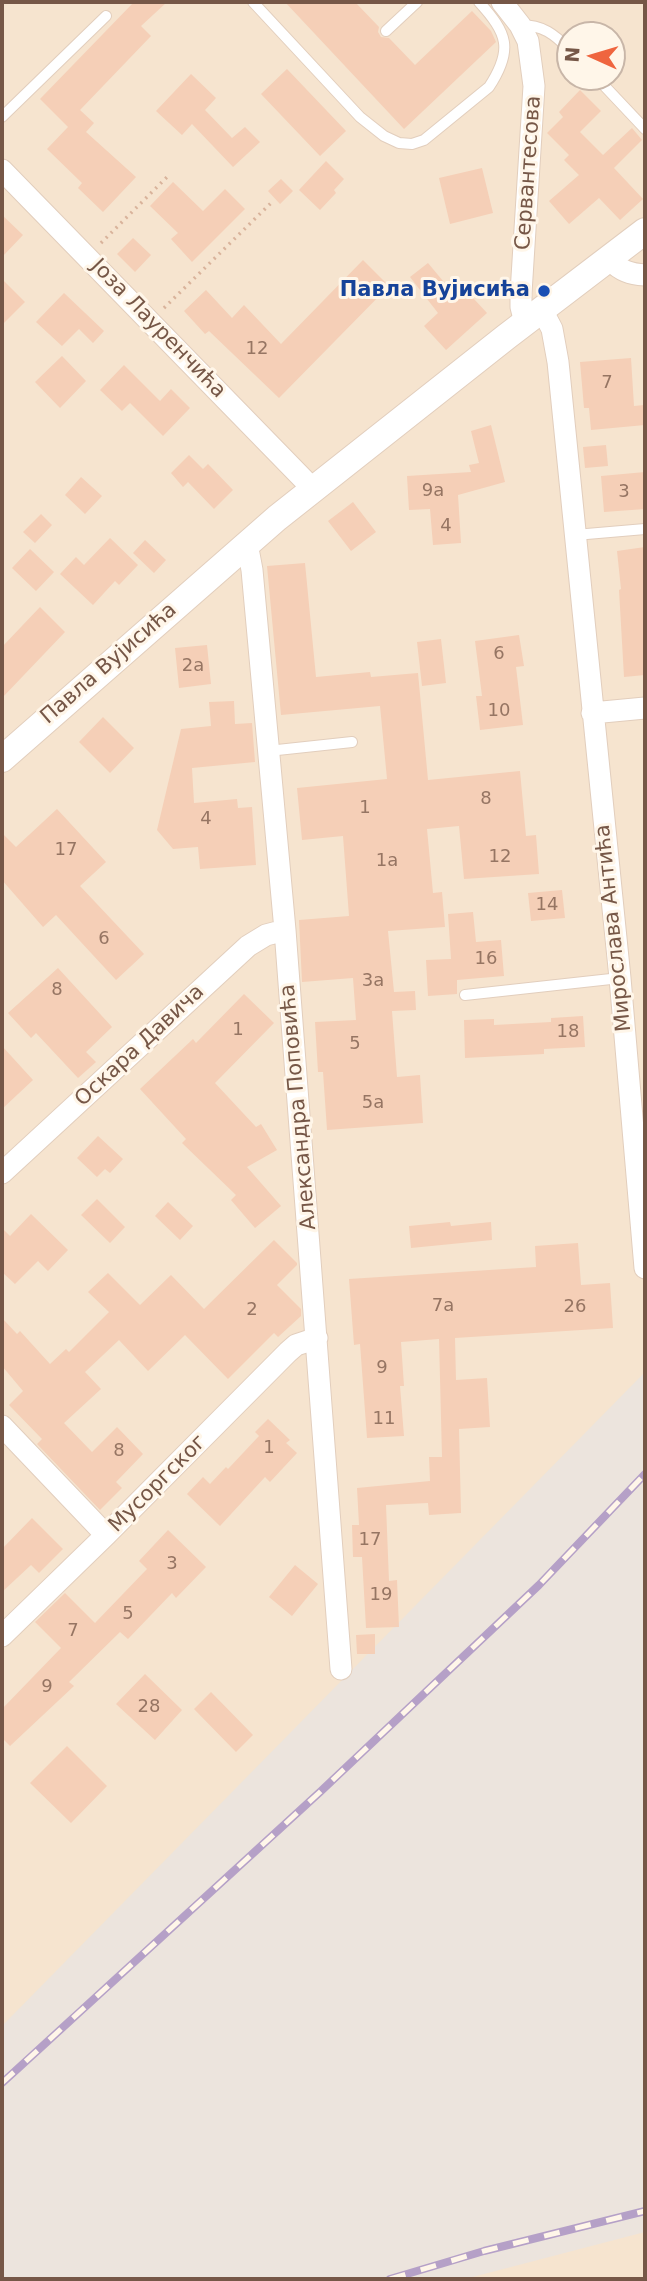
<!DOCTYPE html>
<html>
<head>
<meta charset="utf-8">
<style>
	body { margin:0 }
	#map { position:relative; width:647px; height:2281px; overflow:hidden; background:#fef2e1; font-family:"DejaVu Sans",sans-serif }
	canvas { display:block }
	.frame { position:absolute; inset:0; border:4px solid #765747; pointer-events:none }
	.north { position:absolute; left:556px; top:21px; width:70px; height:70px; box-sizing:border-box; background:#fff6e9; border:2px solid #c8b6a8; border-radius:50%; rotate:274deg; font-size:19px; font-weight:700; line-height:28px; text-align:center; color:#765747 }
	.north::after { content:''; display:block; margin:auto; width:24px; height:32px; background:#ef653f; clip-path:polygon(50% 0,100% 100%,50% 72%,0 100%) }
</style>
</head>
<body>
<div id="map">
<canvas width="647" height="2281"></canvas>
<div class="frame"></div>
<div class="north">N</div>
</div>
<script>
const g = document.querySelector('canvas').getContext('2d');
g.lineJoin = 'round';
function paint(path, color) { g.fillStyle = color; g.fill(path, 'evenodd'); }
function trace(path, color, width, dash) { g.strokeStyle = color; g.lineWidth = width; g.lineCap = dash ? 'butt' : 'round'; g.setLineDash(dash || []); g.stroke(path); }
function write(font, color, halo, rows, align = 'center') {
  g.font = font + ' "DejaVu Sans",sans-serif'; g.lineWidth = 6; g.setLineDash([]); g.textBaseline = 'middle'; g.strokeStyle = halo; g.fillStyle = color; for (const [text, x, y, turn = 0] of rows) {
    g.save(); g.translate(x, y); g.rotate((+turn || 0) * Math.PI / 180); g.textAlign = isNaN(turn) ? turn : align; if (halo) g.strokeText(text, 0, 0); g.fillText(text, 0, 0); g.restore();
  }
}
paint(new Path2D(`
	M2,2H645V1416L2,2037ZM570,35H612V77H570Z
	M645,2230V2279H462Z`), '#f6e4cf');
paint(new Path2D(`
	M645,1372V2232L465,2279H2V2026Z`), '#ece4dd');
paint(new Path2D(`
	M134,2H167L141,26L151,36L80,110L94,123L86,132L136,177L103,212L78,188L82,183L47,149L68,127L40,99Z
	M285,2H355L379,27L378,32L381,37L389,38L415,65L472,11L491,31L496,42L404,129Z
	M287,69L346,131L320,156L261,94Z
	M191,74L216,98L205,110L232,138L245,127L260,142L233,167L192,124L182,135L156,111Z
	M580,90L601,111L580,132L603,155L632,128L642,140L614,168L643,199L620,220L599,198L569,224L549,201L579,175L564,160L569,155L547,133L563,117L559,112Z
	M326,161L344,179L334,190L336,193L320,210L299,190Z
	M482,168L493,213L450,224L439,178Z
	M281,179L293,191L280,204L268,191Z
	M173,182L203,211L225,189L245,209L192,262L171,239L178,233L150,206Z
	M2,215L23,235L2,257Z
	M133,238L151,255L135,272L117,254Z
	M363,260L389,286L279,398L209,331L205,334L184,311L206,290L232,318L244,305L281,344Z
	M428,263L453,293L461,285L487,313L446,350L424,326L438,313L410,277Z
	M2,279L25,302L2,325Z
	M64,293L104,331L93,343L79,329L62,346L36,322Z
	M62,356L86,381L60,408L35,382Z
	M631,358L634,406L644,405L645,425L591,430L589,408H584L580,362Z
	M124,365L160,401L171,389L190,408L163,436L130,403L122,411L100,390Z
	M491,425L505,482L458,495L461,543L433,545L430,509L409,510L407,476L471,472L469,465L479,463L471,431Z
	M606,445L608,466L585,468L583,447Z
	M189,455L203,469L208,464L233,490L214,509L188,482L183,487L171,473Z
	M645,472V509L604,512L601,476Z
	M81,477L102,496L85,514L65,495Z
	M353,502L376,532L351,551L328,521Z
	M41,514L52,525L35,543L23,532Z
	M110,538L138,565L119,585L115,581L93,605L60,574L76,557L84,565Z
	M145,540L166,560L154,573L133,553Z
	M645,547V675L624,677L619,590L621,589L617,551Z
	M30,549L54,572L36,591L12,568Z
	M305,563L316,677L370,672L371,677L418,673L428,780L520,771L526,836L536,835L539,874L464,879L459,826L427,829L433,893L442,892L445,927L388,931L394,992L415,991L416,1010L392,1011L397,1077L420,1075L423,1123L327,1130L323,1072H318L315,1022L356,1020L353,978L302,982L299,920L349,916L343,836L302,840L297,788L387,779L380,706L281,715L267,566Z
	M40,607L65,632L2,698V647Z
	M519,635L524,666L516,667L523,725L480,730L476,696H482L475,641Z
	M441,639L446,683L422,686L417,642Z
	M207,645L211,684L179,688L175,648Z
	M234,701L235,724L252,723L255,762L192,768L194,803L237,799L238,808L252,807L256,865L200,869L198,847L173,849L157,830L181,729L211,726L209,702Z
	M103,717L134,748L110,773L79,742Z
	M57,809L106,862L80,886L144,954L116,980L56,915L43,927L2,880V833L16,847Z
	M562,890L565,918L531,921L528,893Z
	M473,912L476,942L501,940L504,976L457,980V994L428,996L426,960L451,959L448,914Z
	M58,968L112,1027L86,1052L96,1062L78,1078L36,1033L31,1038L8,1013Z
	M244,994L274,1023L215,1083L256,1127L261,1124L277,1150L247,1167L281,1206L255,1228L231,1200L236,1195L182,1143L186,1139L140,1089L193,1039L196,1043Z
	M583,1016L585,1047L544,1049V1054L465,1058L464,1020L494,1019V1025L551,1022V1018Z
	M2,1046L33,1080L2,1109Z
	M98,1136L123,1159L110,1173L105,1169L97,1177L77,1158Z
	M97,1199L125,1227L110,1243L81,1215Z
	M168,1202L193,1226L180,1240L155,1216Z
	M31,1214L68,1250L48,1271L38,1261L15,1284L2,1272V1228L10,1236Z
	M450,1222L451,1226L491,1222L492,1240L411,1248L409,1226Z
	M274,1240L297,1263V1265L277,1285L301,1309V1316L278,1337L274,1333L228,1379L185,1335L148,1371L119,1340L85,1372L101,1389L64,1423L92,1452L117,1427L143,1454L116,1482L122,1488L100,1510L37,1444L42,1439L9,1405L23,1391L2,1366V1318L17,1334L20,1331L50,1364L66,1349L69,1352L109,1312L88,1292L108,1273L140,1305L171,1275L204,1309Z
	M578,1243L581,1285L610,1283L613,1328L455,1338L456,1380L487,1378L490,1427L459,1429L461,1513L429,1515L428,1503L386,1505L389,1581L397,1580L399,1627L366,1628L362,1557H353L352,1525H359L357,1488L430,1481L429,1457H442L439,1339L401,1342L404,1386H400L404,1436L367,1438L360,1344L354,1345L349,1279L536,1267L535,1246Z
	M268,1419L290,1440L286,1443L297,1453L270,1482L265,1477L220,1526L187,1494L203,1477L210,1484L226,1467L228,1469L259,1436L255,1432Z
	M32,1518L63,1549L39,1573L31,1565L2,1592V1549Z
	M168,1530L206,1567L176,1598L172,1593L128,1639L120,1632L69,1682L74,1686L10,1746L2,1738V1709L61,1648L35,1622L65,1593L95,1623L147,1569L139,1561Z
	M295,1565L318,1584L292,1616L269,1597Z
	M375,1634V1654H357L356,1635Z
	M145,1674L182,1710L155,1740L116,1704Z
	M211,1692L253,1735L236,1752L194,1709Z
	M67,1746L107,1786L71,1823L30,1783Z`), '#f5cfb7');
const service = new Path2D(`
	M253,2L360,117L384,136L399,143L412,144L424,140L489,87C514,49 507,33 479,2
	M520,25C543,25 554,34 570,50
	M386,31L417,2
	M596,77L645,129
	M2,117L106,16
	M575,535L645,529
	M268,751L352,742
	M465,995L620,978`);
const minor = new Path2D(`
	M502,2L520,25L528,41L534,86L521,293V307L525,323
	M2,170L313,489
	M610,260C621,271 630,274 645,275
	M542,310L552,329L558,362L620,978L645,1268
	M244,546L249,554L252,570L285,930L341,1669
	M592,713L645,708
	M2,1173L248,946L266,935L285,930
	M2,1426L106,1535
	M2,1636L106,1535L288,1352L296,1345L317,1338`);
const tertiary = new Path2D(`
	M2,759L277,518L506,337L645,231`);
trace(service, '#e2cebd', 12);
trace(minor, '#e2cebd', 23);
trace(tertiary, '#e2cebd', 28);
trace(new Path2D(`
	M101,243L169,175
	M164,308L271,203`), '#d9b39b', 3.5, [2, 5]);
trace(service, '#fff', 10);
trace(minor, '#fff', 21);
trace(tertiary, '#fff', 26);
const rail = new Path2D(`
	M2,2083L320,1792L539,1585L645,1474
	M390,2279L484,2251L645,2211`);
trace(rail, '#b5a0c7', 8);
trace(rail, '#fff6e9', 5, [16]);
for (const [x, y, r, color] of [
	[544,291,7,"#1a4fb4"]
]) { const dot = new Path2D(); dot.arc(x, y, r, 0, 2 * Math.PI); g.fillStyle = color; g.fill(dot); trace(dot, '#fff6e9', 2.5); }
write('18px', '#967563', null, [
	["12",257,349],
	["7",607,383],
	["9a",433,491],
	["3",624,492],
	["4",446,526],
	["6",499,654],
	["2a",193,666],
	["10",499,711],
	["8",486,799],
	["1",365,808],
	["4",206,819],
	["17",66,850],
	["12",500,857],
	["1a",387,861],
	["14",547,905],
	["6",104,939],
	["16",486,959],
	["3a",373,981],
	["8",57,990],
	["1",238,1030],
	["18",568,1032],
	["5",355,1044],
	["5a",373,1103],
	["7a",443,1306],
	["26",575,1307],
	["2",252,1310],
	["9",382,1368],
	["11",384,1419],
	["1",269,1448],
	["8",119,1451],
	["17",370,1540],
	["3",172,1564],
	["19",381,1595],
	["5",128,1614],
	["7",73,1631],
	["9",47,1687],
	["28",149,1707]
]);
write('21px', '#765747', '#fff6e9', [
	["Сервантесова",529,173,-86],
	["Јоза Лауренчића",158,329,46],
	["Павла Вујисића",109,664,-41],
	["Мирослава Антића",614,928,-96],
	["Оскара Давича",140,1046,-43],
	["Александра Поповића",299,1107,-95],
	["Мусоргског",158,1484,-45]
]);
write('bold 21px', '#164399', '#fff6e9', [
	["Павла Вујисића",530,291]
], 'right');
</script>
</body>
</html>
